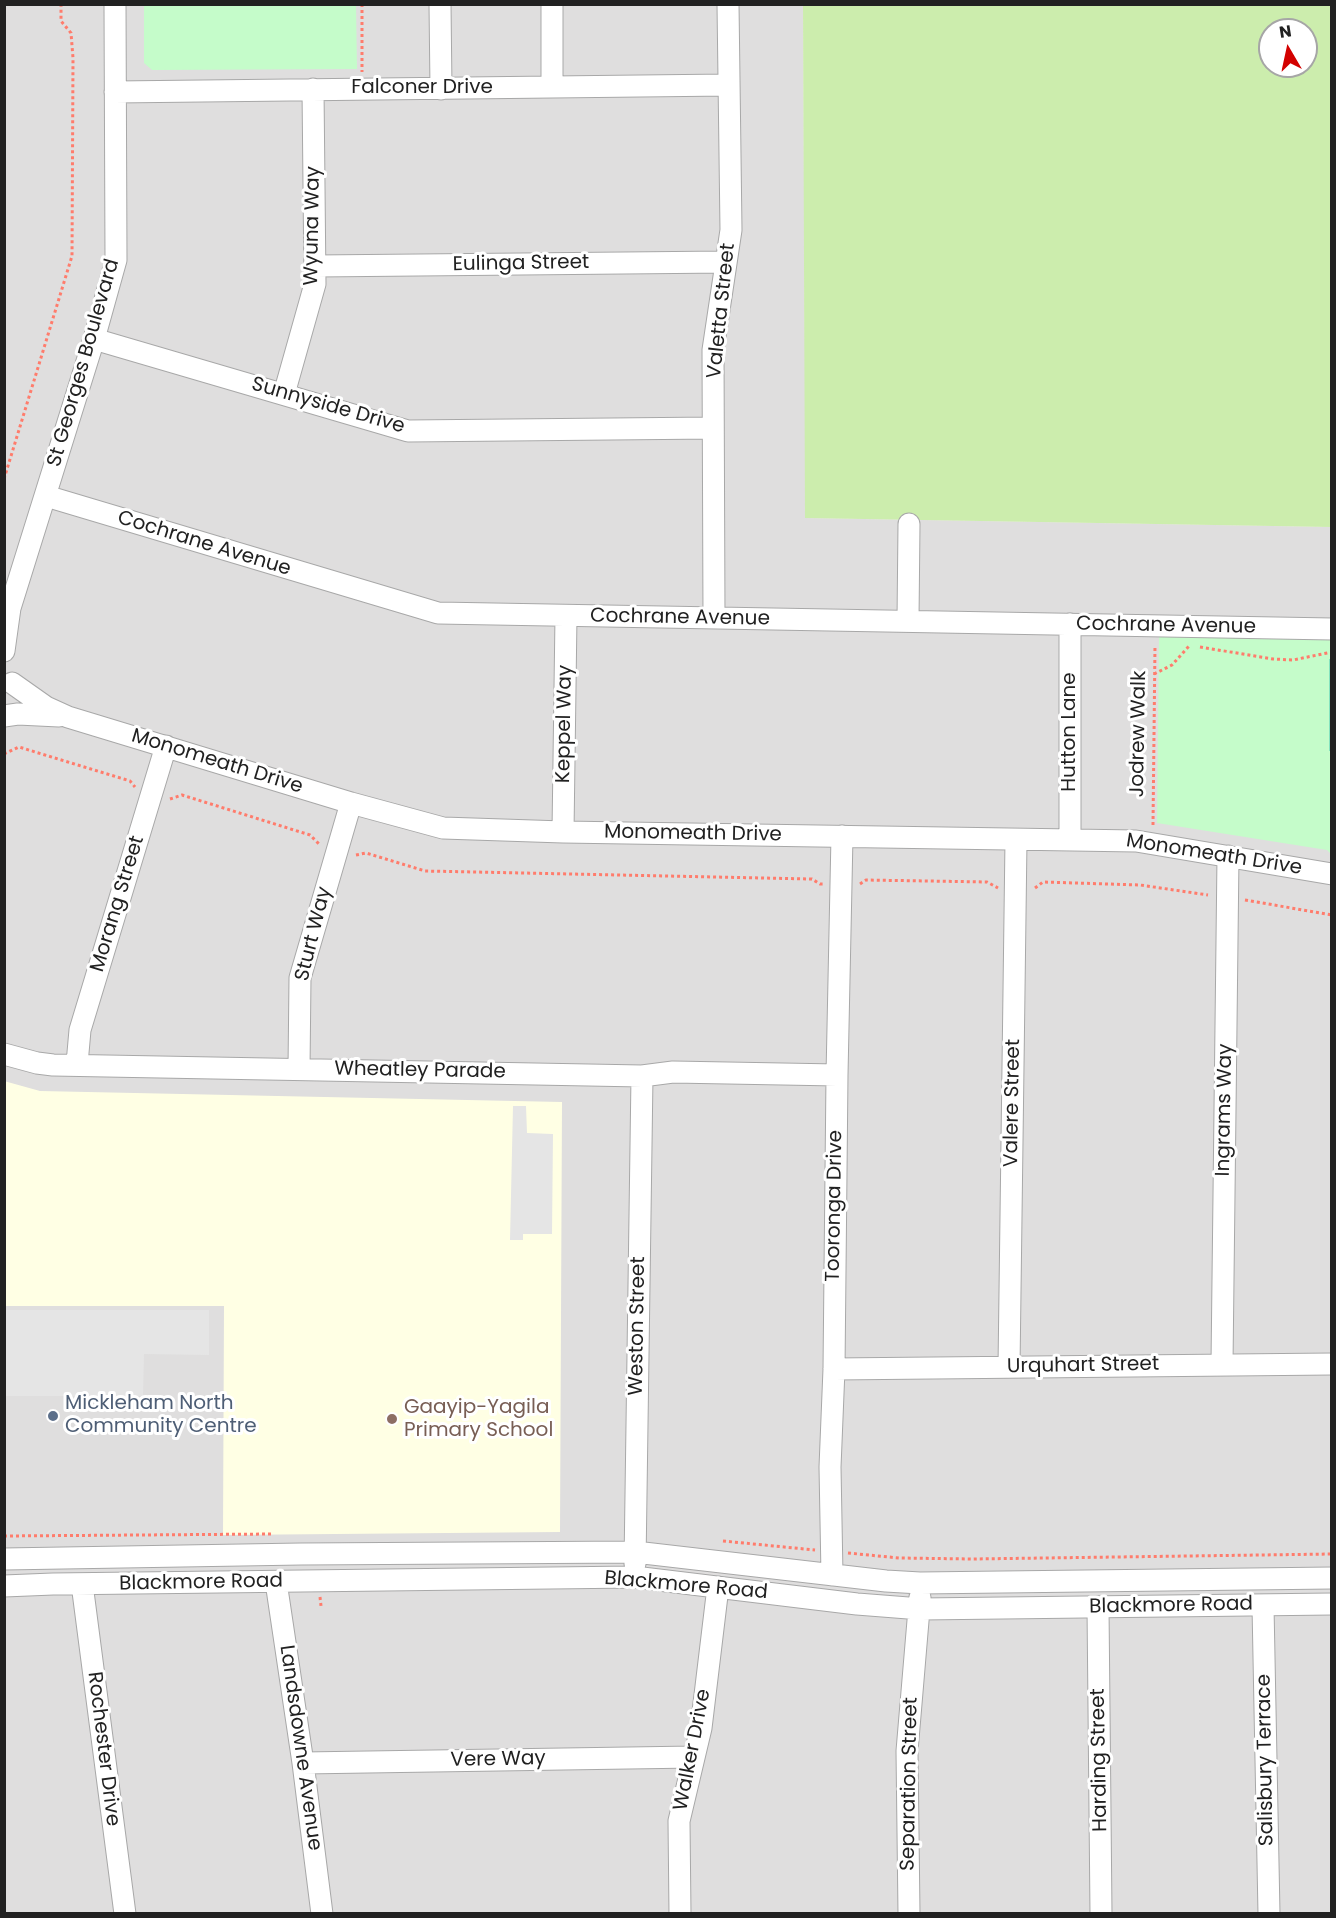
<!DOCTYPE html>
<html>
<head>
<meta charset="utf-8">
<style>
	body { margin:0 }
	#map { position:relative; width:1336px; height:1918px; overflow:hidden; background:#f2efe8; font-family:Poppins,sans-serif }
	canvas { display:block }
	.frame { position:absolute; inset:0; border:6px solid #212121; pointer-events:none }
	.north { position:absolute; left:1258px; top:18px; width:60px; height:60px; box-sizing:border-box; background:#fff; border:2px solid #a6a6a6; border-radius:50%; rotate:351deg; font-size:16px; font-weight:700; line-height:24px; text-align:center; color:#212121 }
	.north::after { content:''; display:block; margin:auto; width:21px; height:27px; background:#d30100; clip-path:polygon(50% 0,100% 100%,50% 72%,0 100%) }
</style>
</head>
<body>
<div id="map">
<canvas width="1336" height="1918"></canvas>
<div class="frame"></div>
<div class="north">N</div>
</div>
<script>
const g = document.querySelector('canvas').getContext('2d');
g.lineJoin = 'round';
function paint(path, color) { g.fillStyle = color; g.fill(path, 'evenodd'); }
function trace(path, color, width, dash) { g.strokeStyle = color; g.lineWidth = width; g.lineCap = dash ? 'butt' : 'round'; g.setLineDash(dash || []); g.stroke(path); }
function write(font, color, halo, rows, align = 'center') {
  g.font = font + ' Poppins,sans-serif'; g.lineWidth = 6; g.setLineDash([]); g.textBaseline = 'middle'; g.strokeStyle = halo; g.fillStyle = color; for (const [text, x, y, turn = 0] of rows) {
    g.save(); g.translate(x, y); g.rotate((+turn || 0) * Math.PI / 180); g.textAlign = isNaN(turn) ? turn : align; if (halo) g.strokeText(text, 0, 0); g.fillText(text, 0, 0); g.restore();
  }
}
paint(new Path2D(`
	M5,5H803L806,518L1331,527V1913L5,1914Z`), '#dfdede');
paint(new Path2D(`
	M4,1081L40,1091L562,1102L560,1532L223,1535L224,1306H5Z`), '#ffffe4');
paint(new Path2D(`
	M803,5H1331V527L805,518ZM1270,30H1306V66H1270Z`), '#ccedad');
paint(new Path2D(`
	M144,5H356L357,69L152,70L144,63Z
	M1159,635L1331,639V854L1327,850L1157,823Z`), '#c5fcca');
paint(new Path2D(`
	M1329,659H1332L1331,751H1329Z`), '#84e3bf');
paint(new Path2D(`
	M513,1106H526L527,1133L553,1134L552,1234H523V1240H510Z
	M5,1310H209V1355L144,1354L143,1396H5Z`), '#e5e5e5');
const minor = new Path2D(`
	M440,4L441,89
	M552,4V87
	M115,92L728,85
	M316,266L726,262
	M94,339L408,431L713,428
	M284,394L315,284L313,89
	M46,496L438,613L1332,629
	M714,618L713,350L731,230L728,4
	M4,619L10,608L94,339L116,260L115,4
	M908,620L909,524
	M1070,624V839
	M4,651L10,608
	M12,683L46,707L68,717L351,803L443,828L563,832L1136,841L1332,874
	M4,716L18,714L59,716
	M563,832L566,616
	M4,1054L37,1063L53,1065L642,1076L673,1072L837,1075
	M77,1064L80,1030L166,746
	M299,1069L300,978L351,803
	M1222,1364L1228,856
	M1009,1367L1016,840
	M834,1369L1332,1364
	M4,1559L301,1554L635,1552L886,1581L920,1583L1332,1578
	M635,1564L642,1076
	M832,1575L830,1467L834,1369L837,1075L842,836
	M276,1582L303,1763L322,1914
	M82,1584L125,1914
	M4,1586L53,1584L634,1577L857,1604L921,1609L1332,1604
	M1263,1606L1269,1914
	M1098,1607L1101,1914
	M303,1763L694,1757
	M680,1914L679,1821L701,1728L718,1587
	M909,1914L907,1751L920,1597`);
trace(minor, '#a8a8a8', 23);
trace(new Path2D(`
	M362,4V72
	M4,479L72,256L73,58L71,33L61,21V4
	M1200,647L1273,659L1293,660L1332,652
	M1154,674L1172,665L1189,646
	M4,754L19,747L130,781L135,787
	M170,799L182,795L310,835L320,845
	M1153,825L1155,645
	M356,855L366,853L425,871L812,879L820,884H824
	M860,884L866,880L987,882L998,888
	M1035,888L1043,882L1140,885L1208,895
	M1245,900L1332,915
	M4,1536L273,1534
	M723,1541L815,1550
	M848,1553L899,1558L972,1559L1332,1554
	M320,1597L321,1606`), '#ff7c6c', 3, [3, 3]);
trace(minor, '#fff', 21);
for (const [x, y, r, color] of [
	[53,1416,6,"#5c6f8a"],
	[392,1419,6,"#8d6e63"]
]) { const dot = new Path2D(); dot.arc(x, y, r, 0, 2 * Math.PI); g.fillStyle = color; g.fill(dot); trace(dot, '#fff', 2); }
write('20px', '#212121', '#fff', [
	["Falconer Drive",422,88],
	["Wyuna Way",313,226,-89],
	["Eulinga Street",521,264,-1],
	["Valetta Street",722,311,-84],
	["St Georges Boulevard",84,363,-74],
	["Sunnyside Drive",328,406,16],
	["Cochrane Avenue",204,544,17],
	["Cochrane Avenue",680,618,1],
	["Cochrane Avenue",1166,626,1],
	["Keppel Way",565,724,-89],
	["Hutton Lane",1070,732,-90],
	["Jodrew Walk",1139,734,-89],
	["Monomeath Drive",217,762,17],
	["Monomeath Drive",693,834,1],
	["Monomeath Drive",1214,855,9],
	["Morang Street",118,904,-73],
	["Sturt Way",314,934,-76],
	["Wheatley Parade",420,1071,1],
	["Valere Street",1013,1103,-89],
	["Ingrams Way",1225,1110,-89],
	["Tooronga Drive",835,1206,-89],
	["Weston Street",638,1326,-89],
	["Urquhart Street",1083,1366,-1],
	["Blackmore Road",201,1583,-1],
	["Blackmore Road",686,1586,5],
	["Blackmore Road",1171,1606,-1],
	["Landsdowne Avenue",300,1748,82],
	["Rochester Drive",103,1749,83],
	["Walker Drive",693,1750,-79],
	["Vere Way",498,1760,-1],
	["Harding Street",1100,1760,-91],
	["Salisbury Terrace",1266,1760,-91],
	["Separation Street",910,1784,-89]
]);
write('20px', '#4e5e75', '#fff', [
	["Mickleham North",65,1404],
	["Community Centre",65,1427]
], 'left');
write('20px', '#785e54', '#fff', [
	["Gaayip-Yagila",404,1408],
	["Primary School",404,1431]
], 'left');
</script>
</body>
</html>
